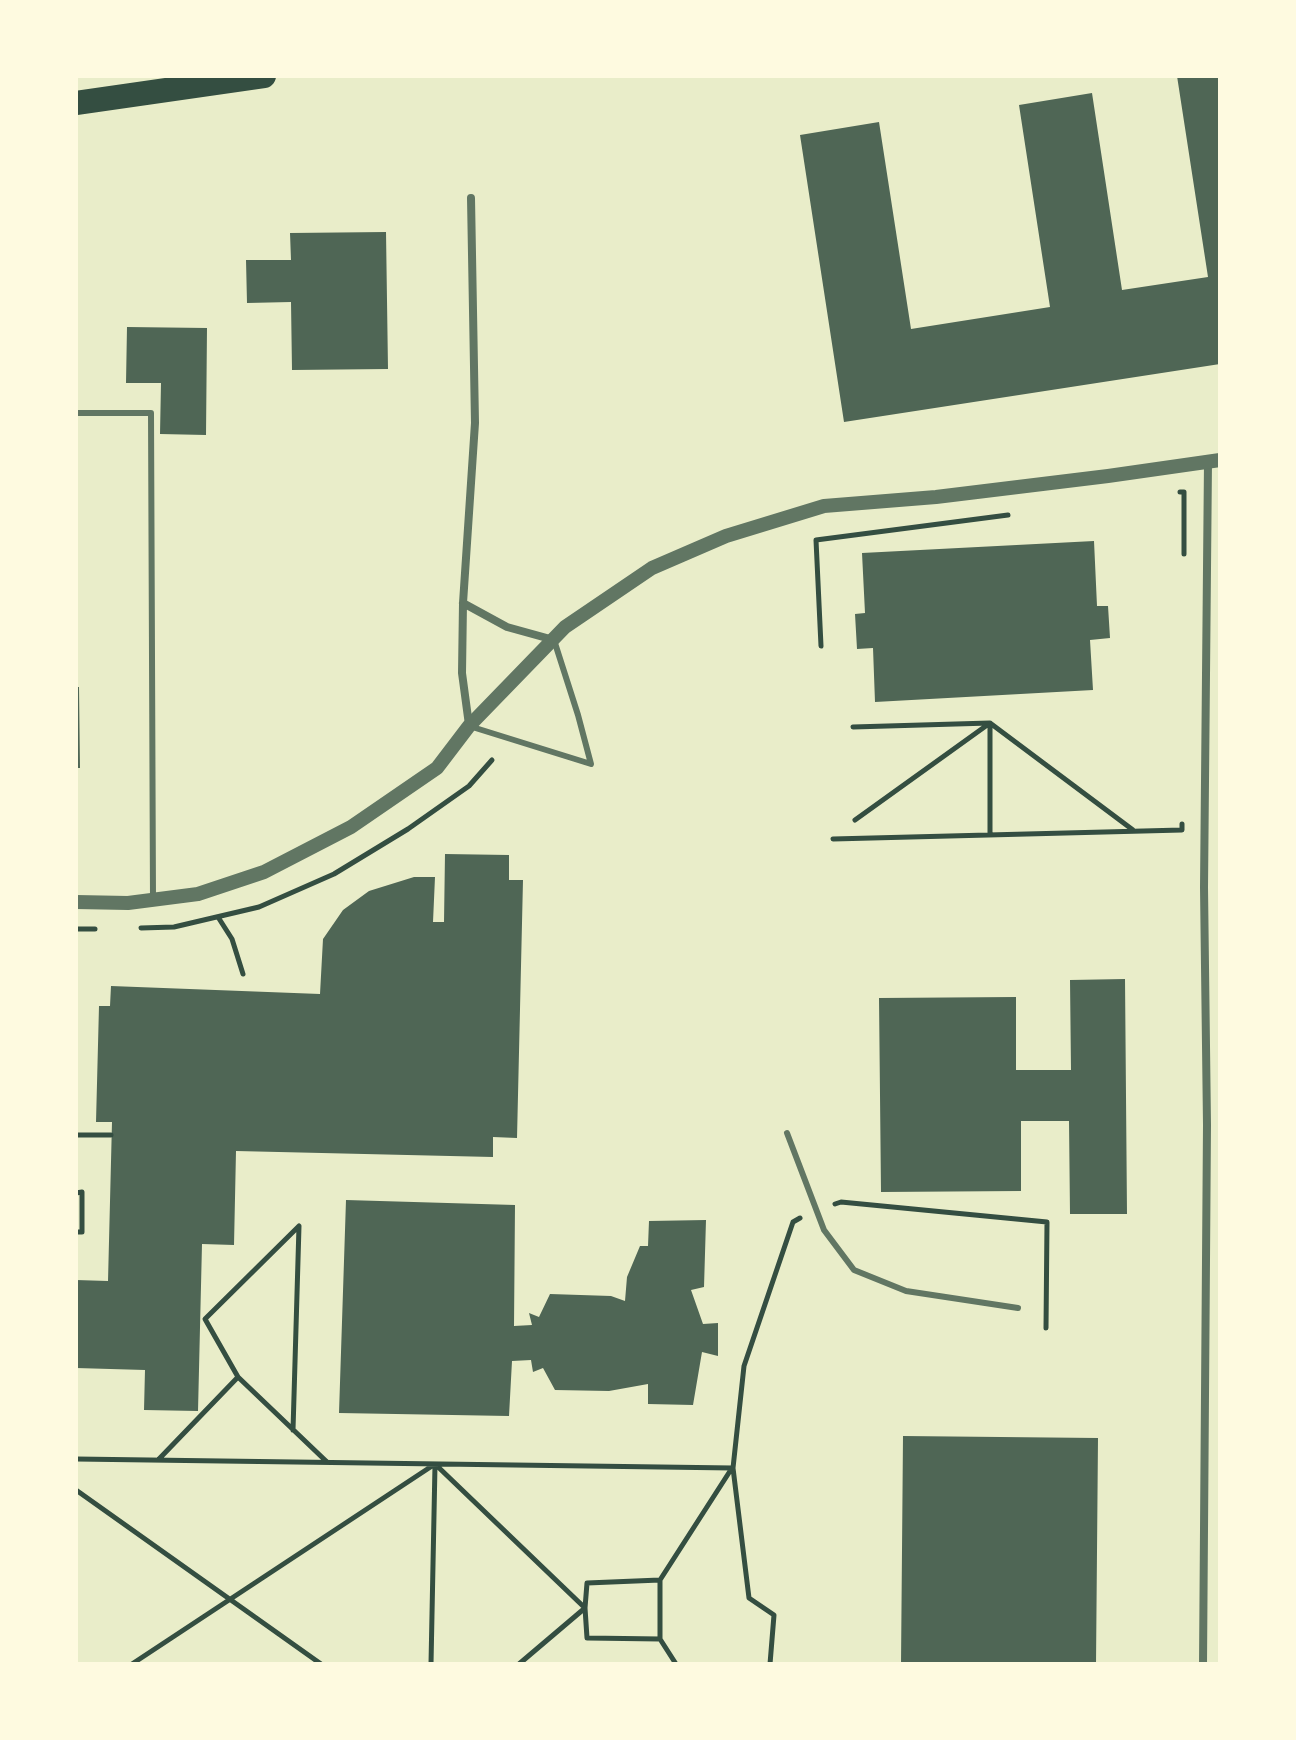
<!DOCTYPE html>
<html>
<head>
<meta charset="utf-8">
<style>
	body { margin:0 }
	#map { position:relative; width:1296px; height:1740px; overflow:hidden; background:#e9edc9; font-family:Poppins,sans-serif }
	canvas { display:block }
	.frame { position:absolute; inset:0; border:78px solid #fefae0; pointer-events:none }
</style>
</head>
<body>
<div id="map">
<canvas width="1296" height="1740"></canvas>
<div class="frame"></div>
</div>
<script>
const g = document.querySelector('canvas').getContext('2d');
g.lineJoin = 'round';
function paint(path, color) { g.fillStyle = color; g.fill(path, 'evenodd'); }
function trace(path, color, width, dash) { g.strokeStyle = color; g.lineWidth = width; g.lineCap = dash ? 'butt' : 'round'; g.setLineDash(dash || []); g.stroke(path); }
paint(new Path2D(`
	M1177,76H1220V364L844,422L800,135L879,122L911,329L1050,307L1019,105L1092,93L1122,290L1208,277Z
	M386,232L388,369L292,370L291,302L247,303L246,260H291L290,233Z
	M127,327L207,328L206,435L160,434L161,383H126Z
	M1094,541L1097,606H1108L1110,638L1090,640L1093,690L875,702L873,648L857,649L855,614L865,613L862,553Z
	M76,687H79L80,768H76Z
	M445,854L509,855V880H523L517,1138L493,1137V1157L236,1151L234,1245L202,1244L198,1411L144,1410L145,1370L76,1368V1280L108,1281L112,1122H96L99,1006H110L111,986L320,994L323,939L343,910L369,891L414,877H435L433,922H444Z
	M1125,979L1127,1214H1070L1069,1121H1021V1191L881,1192L879,998L1016,997V1070H1071L1070,980Z
	M346,1200L515,1205L514,1326L532,1325L529,1313L539,1317L550,1294L611,1296L625,1301L627,1277L640,1246H648L649,1221L706,1220L704,1287L691,1290L703,1324L718,1323V1356L702,1352L693,1405L648,1404V1384L609,1391L555,1390L543,1368L533,1372L531,1360L512,1361L509,1416L339,1413Z
	M903,1436L1098,1438L1096,1664H901Z`), '#4f6655');
trace(new Path2D(`
	M1180,492H1184V554
	M821,646L816,540L1008,515
	M853,727L990,723V835
	M855,820L990,723L1133,830
	M833,839L1182,830V824
	M218,917L232,939L243,974
	M141,928L174,927L259,907L334,874L408,829L469,786L492,760
	M76,929H95
	M76,1135H111
	M76,1193L82,1192V1232H76
	M835,1204L841,1202L1047,1222L1046,1328
	M238,1377L205,1319L299,1226L293,1430
	M76,1459L733,1468L744,1366L793,1222L800,1218
	M159,1459L238,1377L327,1462
	M733,1468L749,1598L774,1615L770,1664
	M76,1490L321,1664
	M660,1639L587,1638L585,1608L587,1583L660,1580
	M132,1664L435,1464L585,1608L519,1664
	M431,1664L435,1465
	M676,1664L660,1639V1580L732,1468`), '#344e41', 5);
trace(new Path2D(`
	M76,413H151L153,900
	M469,726L591,764L578,715L554,640
	M787,1133L824,1230L854,1270L906,1291L1018,1308`), '#617663', 6);
trace(new Path2D(`
	M463,603L507,627L554,640
	M469,725L462,673L463,603L475,423L471,198
	M1203,1664L1207,1125L1204,887L1208,462`), '#617663', 8);
trace(new Path2D(`
	M76,902L128,903L198,894L264,872L351,827L437,768L469,726L565,627L652,568L726,536L824,506L936,497L1108,476L1220,460`), '#617663', 14);
trace(new Path2D(`
	M76,103L264,76`), '#344e41', 24);
</script>
</body>
</html>
